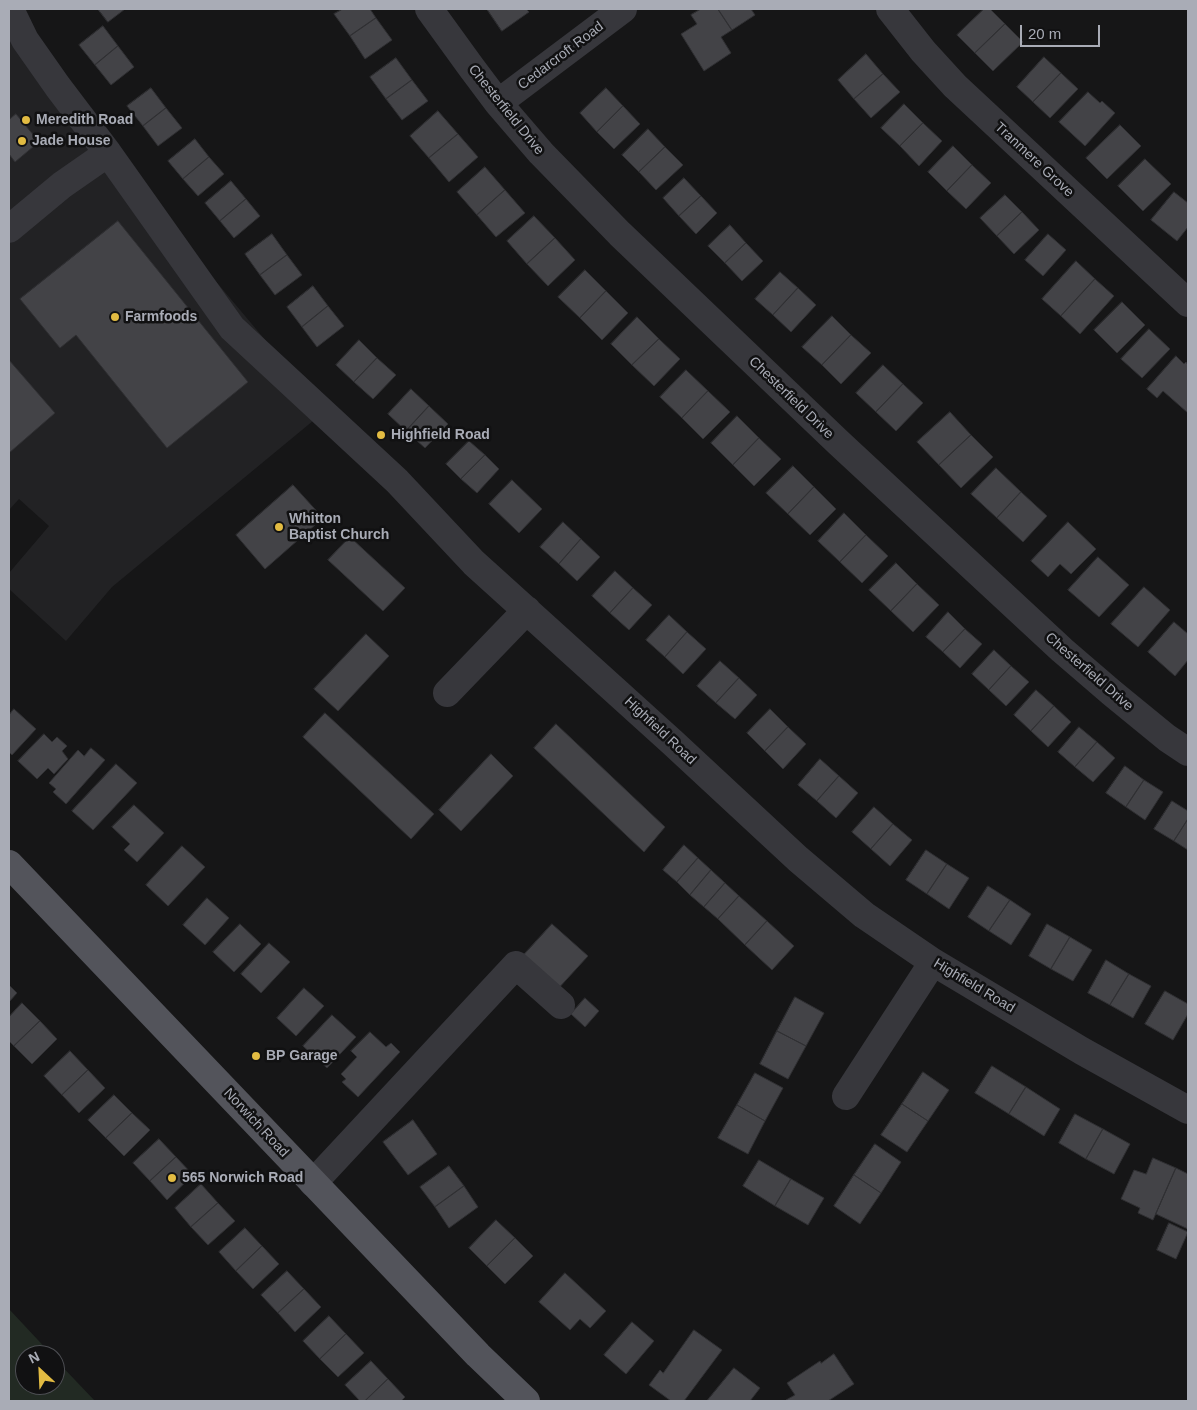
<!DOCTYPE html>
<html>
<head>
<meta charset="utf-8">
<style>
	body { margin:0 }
	#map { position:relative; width:1197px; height:1410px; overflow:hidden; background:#161617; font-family:Arial,sans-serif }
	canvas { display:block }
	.frame { position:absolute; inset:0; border:10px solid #a9acb6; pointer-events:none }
	.north { position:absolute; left:15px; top:1345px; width:50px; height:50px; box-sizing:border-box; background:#111112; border:1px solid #4e4f54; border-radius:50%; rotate:335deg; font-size:14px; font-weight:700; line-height:20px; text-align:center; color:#a9acb6 }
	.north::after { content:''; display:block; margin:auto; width:18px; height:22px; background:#e2bb42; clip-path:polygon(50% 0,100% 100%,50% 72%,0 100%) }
	.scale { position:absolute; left:1020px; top:25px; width:80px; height:22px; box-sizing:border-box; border:2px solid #a9acb6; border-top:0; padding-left:6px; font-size:15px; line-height:18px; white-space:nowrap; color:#a9acb6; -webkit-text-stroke:4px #111112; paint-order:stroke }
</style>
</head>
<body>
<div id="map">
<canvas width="1197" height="1410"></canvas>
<div class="frame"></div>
<div class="north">N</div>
<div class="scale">20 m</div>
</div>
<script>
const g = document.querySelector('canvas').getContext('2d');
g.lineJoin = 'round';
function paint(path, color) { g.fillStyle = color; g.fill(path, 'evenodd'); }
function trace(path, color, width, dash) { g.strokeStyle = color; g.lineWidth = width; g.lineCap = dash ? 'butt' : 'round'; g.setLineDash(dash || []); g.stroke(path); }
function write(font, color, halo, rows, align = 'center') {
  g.font = font + ' Arial,sans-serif'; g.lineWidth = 5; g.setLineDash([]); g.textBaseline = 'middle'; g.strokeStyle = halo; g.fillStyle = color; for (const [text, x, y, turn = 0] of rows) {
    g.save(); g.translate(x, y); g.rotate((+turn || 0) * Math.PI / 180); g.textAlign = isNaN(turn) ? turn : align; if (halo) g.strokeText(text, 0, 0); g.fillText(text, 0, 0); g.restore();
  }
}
paint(new Path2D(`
	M9,9L108,153L325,411L112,587L66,641L9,589V573L49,526L19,499L9,510Z`), '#222224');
paint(new Path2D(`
	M9,1309L52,1355H25V1385H55V1359L95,1401H9Z`), '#222a23');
const building = new Path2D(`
	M98,9H125L108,22Z
	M343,9H370L376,18L350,36L334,14Z
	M487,9H526L529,12L502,31Z
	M701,9H718L732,30L721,37L731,53L704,71L681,34L697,24L691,15Z
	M718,9H751L755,15L732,30Z
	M984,9H990L1005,24L975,53L957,35Z
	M376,18L392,40L365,59L350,36Z
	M1005,24L1023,42L993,71L975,53Z
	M103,26L118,46L95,65L79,45Z
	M118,46L134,67L111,85L95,65Z
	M866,54L883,74L854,99L838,80Z
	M1044,57L1061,73L1033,102L1017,87Z
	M396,58L412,80L386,99L370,77Z
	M1061,73L1078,89L1050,118L1033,102Z
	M883,74L900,92L871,118L854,99Z
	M412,80L428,101L402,120L386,99Z
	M151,88L166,108L143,126L127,106Z
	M606,88L623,106L597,132L580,113Z
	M1088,92L1100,103L1102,101L1115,113L1085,146L1059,122Z
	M904,104L923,123L900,146L881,128Z
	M623,106L640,124L614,149L597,132Z
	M166,108L182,128L158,146L143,126Z
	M438,111L458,134L429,158L410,136Z
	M16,114L35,137L34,146L15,162L9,154V120Z
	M923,123L942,141L919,166L900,146Z
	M1120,125L1141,146L1107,179L1086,158Z
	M648,129L665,147L639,172L622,155Z
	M458,134L478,157L449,182L429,158Z
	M195,139L209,157L183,179L168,161Z
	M953,146L972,165L947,191L928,172Z
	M665,147L683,165L656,190L639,172Z
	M209,157L224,174L198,196L183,179Z
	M1145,159L1171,184L1143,211L1118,186Z
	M972,165L991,183L966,209L947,191Z
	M485,167L505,190L477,215L457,192Z
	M684,178L701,196L679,216L663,198Z
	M231,181L246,199L220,221L205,203Z
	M505,190L525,213L496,237L477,215Z
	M1174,192L1188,203V227L1177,241L1151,220Z
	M1005,195L1022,212L997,236L980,218Z
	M701,196L717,213L696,234L679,216Z
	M246,199L260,216L234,238L220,221Z
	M1022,212L1039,230L1014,254L997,236Z
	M534,216L555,238L527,264L507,241Z
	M118,221L248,382L167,448L76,335L60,348L20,299Z
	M730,225L746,243L725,263L708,246Z
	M272,234L287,255L260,275L245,254Z
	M1048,234L1066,250L1043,276L1025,260Z
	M555,238L575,260L548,286L527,264Z
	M746,243L763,261L742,281L725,263Z
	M287,255L302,275L275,295L260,275Z
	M1076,261L1095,279L1061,316L1042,299Z
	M585,270L606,291L580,318L558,297Z
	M780,272L798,288L773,315L755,299Z
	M1095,279L1114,296L1080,334L1061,316Z
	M313,286L328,306L302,327L287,307Z
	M798,288L816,305L791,332L773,315Z
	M606,291L628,313L602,340L580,318Z
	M1122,302L1145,325L1117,353L1094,330Z
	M328,306L344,326L317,347L302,327Z
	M832,316L851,335L822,365L802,347Z
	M637,317L659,339L632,365L611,344Z
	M1149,329L1170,349L1142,378L1121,359Z
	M851,335L871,353L841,384L822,365Z
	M659,339L680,359L654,386L632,365Z
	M359,340L377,358L354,382L336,365Z
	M1176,356L1184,364L1186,362L1188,365V413L1163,391L1157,398L1147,389Z
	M377,358L396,375L373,399L354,382Z
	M9,360L55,413L9,453Z
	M883,365L903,384L876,412L856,393Z
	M686,370L708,391L682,418L660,397Z
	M903,384L923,403L896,431L876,412Z
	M411,389L429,406L406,431L388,414Z
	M708,391L730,412L703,439L682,418Z
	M429,406L448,424L425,448L406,431Z
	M950,412L971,435L939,465L917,442Z
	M737,416L759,438L733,465L711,443Z
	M971,435L993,457L961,488L939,465Z
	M759,438L781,459L754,486L733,465Z
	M469,441L485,455L461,479L446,464Z
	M485,455L499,469L477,493L461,479Z
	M793,466L814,487L788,514L766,493Z
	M996,468L1021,492L997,518L971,494Z
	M512,480L542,509L519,533L489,504Z
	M293,485L323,518L265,569L236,535Z
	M814,487L836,509L810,535L788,514Z
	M1021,492L1047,516L1023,542L997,518Z
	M844,513L866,535L840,562L818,541Z
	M563,522L581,539L559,564L540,547Z
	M1068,522L1096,549L1071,574L1060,564L1048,577L1031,561Z
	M866,535L888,556L862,583L840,562Z
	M350,537L405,588L383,611L328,560Z
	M581,539L600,557L577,581L559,564Z
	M1098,557L1129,585L1099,617L1068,590Z
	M896,563L917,584L891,611L869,590Z
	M615,571L633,588L610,613L592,596Z
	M917,584L939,605L913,632L891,611Z
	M1144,587L1170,610L1138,647L1111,624Z
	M633,588L652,605L629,630L610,613Z
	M948,612L965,629L943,652L926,637Z
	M669,615L687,632L665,657L646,640Z
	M1174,622L1188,634V660L1175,676L1148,652Z
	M965,629L982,644L960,668L943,652Z
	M687,632L706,649L683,674L665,657Z
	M366,634L389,656L338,711L314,689Z
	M994,650L1011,666L989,690L972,674Z
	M720,661L739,678L716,703L697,686Z
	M1011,666L1029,682L1006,706L989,690Z
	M739,678L757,695L735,719L716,703Z
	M1036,690L1054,706L1031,731L1014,715Z
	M1054,706L1071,722L1048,747L1031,731Z
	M14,709L36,729L12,755L9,752V715Z
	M770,709L788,727L765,751L747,733Z
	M325,713L434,814L411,839L303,737Z
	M556,724L665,827L644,852L534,748Z
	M788,727L806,744L783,769L765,751Z
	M1079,727L1097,742L1075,767L1058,752Z
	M44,734L52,742L57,737L67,746L62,751L68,759L54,774L48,768L37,779L18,761Z
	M1097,742L1115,758L1093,782L1075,767Z
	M91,748L105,760L66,804L53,792L56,789L49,783L78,750L84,756Z
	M491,754L513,776L461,831L439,810Z
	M820,759L839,776L817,801L798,785Z
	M116,764L137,783L93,830L72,811Z
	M1125,766L1144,780L1126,807L1106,793Z
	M839,776L858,793L836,818L817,801Z
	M1144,780L1163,792L1145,820L1126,807Z
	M1172,801L1188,811V819L1174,841L1154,829Z
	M134,805L164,833L137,862L124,850L130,844L112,827Z
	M874,807L893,824L871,849L852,832Z
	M1188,819V850L1174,841Z
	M893,824L912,840L890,866L871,849Z
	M684,845L698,858L677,882L663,870Z
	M182,846L205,867L168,906L146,885Z
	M926,850L947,864L927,894L906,880Z
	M698,858L711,870L690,895L677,882Z
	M947,864L969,878L949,909L927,894Z
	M711,870L725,883L704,907L690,895Z
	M725,883L739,896L718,919L704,907Z
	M988,886L1010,900L989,931L968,917Z
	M739,896L767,921L745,945L718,919Z
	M207,898L229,918L205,945L183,925Z
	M1010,900L1031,914L1011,945L989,931Z
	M767,921L794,946L772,970L745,945Z
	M240,924L261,944L234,972L213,952Z
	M552,924L588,956L556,991L521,958Z
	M1047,924L1070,937L1051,969L1029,956Z
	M1070,937L1092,950L1073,981L1051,969Z
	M269,943L290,962L261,993L241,974Z
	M1106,960L1129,974L1110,1005L1088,993Z
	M1129,974L1151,986L1133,1018L1110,1005Z
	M9,985L17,993L9,1002Z
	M304,988L324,1006L296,1036L277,1018Z
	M1165,991L1188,1004V1014L1173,1040L1145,1024Z
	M795,997L824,1013L806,1046L777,1031Z
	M585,998L599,1011L585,1027L571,1014Z
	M22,1003L40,1021L14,1046L9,1041V1017Z
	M332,1015L356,1037L327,1068L303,1046Z
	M40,1021L57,1039L32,1064L14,1046Z
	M777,1031L806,1046L788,1079L760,1064Z
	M370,1032L386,1047L391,1043L400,1052L358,1097L342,1082L346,1079L341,1074L357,1057L351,1051Z
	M70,1051L88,1070L62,1095L44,1076Z
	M992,1066L1026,1087L1009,1114L975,1093Z
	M88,1070L105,1088L79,1113L62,1095Z
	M923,1072L949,1090L928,1121L902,1104Z
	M755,1073L783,1088L765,1121L737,1105Z
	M1026,1087L1060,1109L1044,1136L1009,1114Z
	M114,1095L132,1113L106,1138L88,1120Z
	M902,1104L928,1121L907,1152L881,1135Z
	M737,1105L765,1121L748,1154L718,1138Z
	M132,1113L150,1130L124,1156L106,1138Z
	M1075,1114L1103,1129L1086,1159L1059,1143Z
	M413,1120L437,1154L408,1175L383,1142Z
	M1103,1129L1130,1144L1114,1174L1086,1159Z
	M159,1139L176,1157L150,1181L133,1163Z
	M875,1144L901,1162L881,1193L854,1175Z
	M176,1157L193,1175L167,1200L150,1181Z
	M1153,1158L1176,1168L1153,1220L1138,1213L1140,1208L1121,1199L1134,1170L1146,1174Z
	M759,1160L791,1179L775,1206L743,1186Z
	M449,1166L464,1186L435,1207L420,1187Z
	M1176,1168L1188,1174V1229L1156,1214Z
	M854,1175L881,1193L860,1224L834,1206Z
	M791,1179L824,1198L808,1225L775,1206Z
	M201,1184L218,1203L191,1227L175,1208Z
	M464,1186L478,1207L449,1228L435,1207Z
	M218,1203L235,1221L208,1245L191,1227Z
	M496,1220L515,1238L487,1266L469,1248Z
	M1169,1223L1188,1232L1176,1259L1157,1250Z
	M245,1228L262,1246L236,1271L219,1252Z
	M515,1238L533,1256L505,1284L487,1266Z
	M262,1246L279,1264L253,1289L236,1271Z
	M287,1271L304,1289L278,1313L261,1295Z
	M565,1273L606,1311L590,1328L580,1319L570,1330L539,1302Z
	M304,1289L321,1307L295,1332L278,1313Z
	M329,1316L346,1334L320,1359L303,1341Z
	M632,1322L654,1341L626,1374L604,1355Z
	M694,1330L722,1350L684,1401H671L649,1385L660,1370L663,1373Z
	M346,1334L364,1353L338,1377L320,1359Z
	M834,1354L854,1384L828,1401H786V1400L795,1395L787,1383L820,1361L821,1363Z
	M371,1361L388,1379L365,1401H360L345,1385Z
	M734,1368L760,1388L750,1401H707Z
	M388,1379L405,1397L401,1401H365Z`);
paint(building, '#434347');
trace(building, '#303033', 1);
trace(new Path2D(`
	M10,9L25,40L58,87L108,153L232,328L397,481L474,563L672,742L798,859L864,915L933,962L1082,1051L1188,1110
	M429,9L471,67L498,103L541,153L620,234L839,443L1062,650L1112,693L1167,738L1188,752
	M890,9L923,51L955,86L1188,303
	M498,103L623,9
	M9,229L62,185L108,153
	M447,693L527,610
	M846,1096L933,962
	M313,1183L516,965L561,1005`), '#37373c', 28);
trace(new Path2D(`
	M9,864L478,1355L526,1401`), '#53545b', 28);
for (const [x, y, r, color] of [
	[26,120,5,"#e2bb42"],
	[22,141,5,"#e2bb42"],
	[115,317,5,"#e2bb42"],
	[381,435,5,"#e2bb42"],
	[279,527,5,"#e2bb42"],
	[256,1056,5,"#e2bb42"],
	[172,1178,5,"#e2bb42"]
]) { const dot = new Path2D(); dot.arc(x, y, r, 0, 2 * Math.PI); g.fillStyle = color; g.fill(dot); trace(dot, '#111112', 2); }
write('14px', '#a9acb6', '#111112', [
	["Cedarcroft Road",561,56,-37],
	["Chesterfield Drive",506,110,51],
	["Tranmere Grove",1034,160,43],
	["Chesterfield Drive",791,398,44],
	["Chesterfield Drive",1089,672,41],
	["Highfield Road",660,731,43],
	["Highfield Road",974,986,31],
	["Norwich Road",256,1123,47]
]);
write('bold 14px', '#a9acb6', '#111112', [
	["Meredith Road",36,120],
	["Jade House",32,141],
	["Farmfoods",125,317],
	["Highfield Road",391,435],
	["Whitton",289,519],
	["Baptist Church",289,535],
	["BP Garage",266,1056],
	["565 Norwich Road",182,1178]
], 'left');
</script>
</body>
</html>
